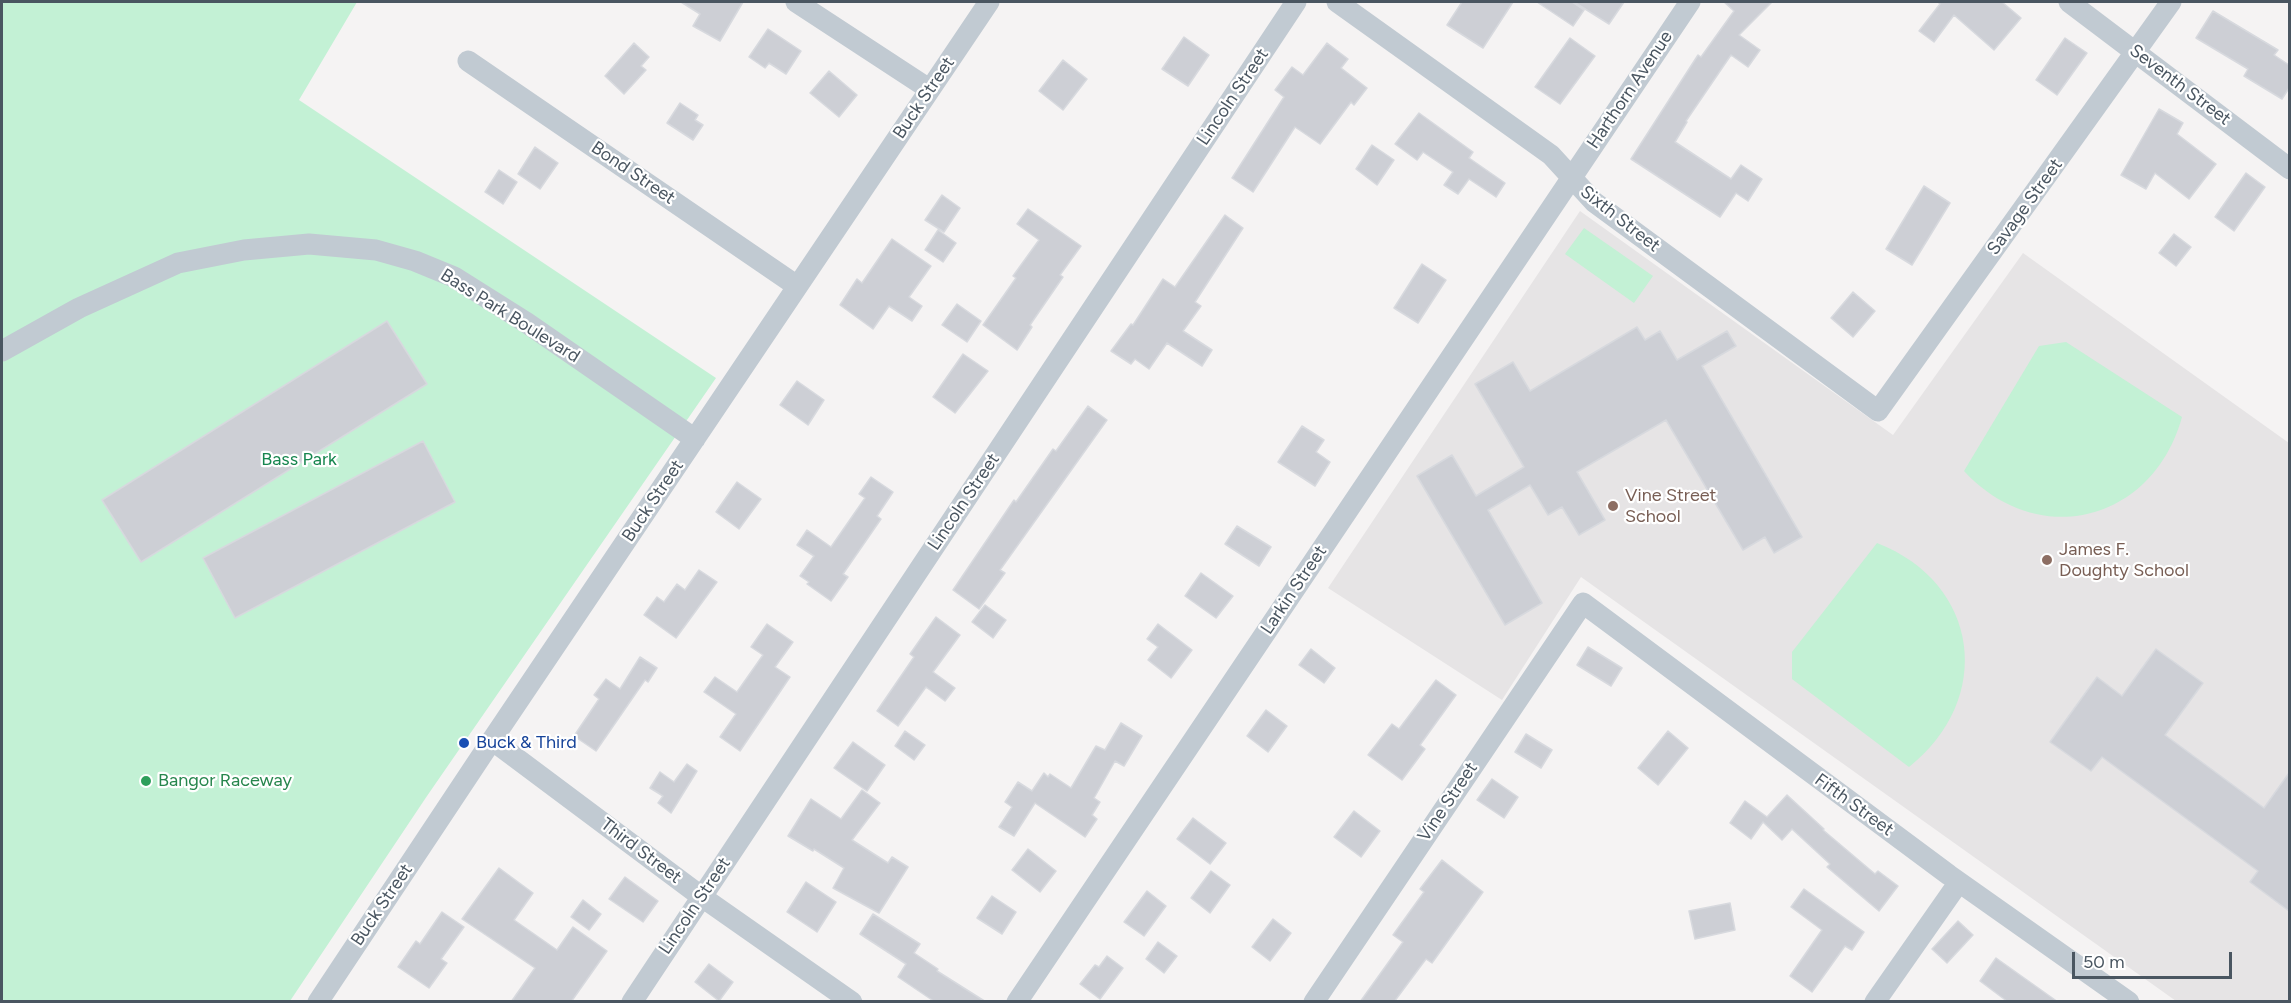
<!DOCTYPE html>
<html>
<head>
<meta charset="utf-8">
<style>
	body { margin:0 }
	#map { position:relative; width:2291px; height:1003px; overflow:hidden; background:#f5f3f3; font-family:Figtree,sans-serif }
	canvas { display:block }
	.frame { position:absolute; inset:0; border:3px solid #4a5661; pointer-events:none }
	.scale { position:absolute; left:2072px; top:952px; width:160px; height:27px; box-sizing:border-box; border:3px solid #4a5661; border-top:0; padding-left:8px; font-size:18px; line-height:21px; white-space:nowrap; color:#4a5661; -webkit-text-stroke:4px #fff; paint-order:stroke }
</style>
</head>
<body>
<div id="map">
<canvas width="2291" height="1003"></canvas>
<div class="frame"></div>
<div class="scale">50 m</div>
</div>
<script>
const g = document.querySelector('canvas').getContext('2d');
g.lineJoin = 'round';
function paint(path, color) { g.fillStyle = color; g.fill(path, 'evenodd'); }
function trace(path, color, width, dash) { g.strokeStyle = color; g.lineWidth = width; g.lineCap = dash ? 'butt' : 'round'; g.setLineDash(dash || []); g.stroke(path); }
function write(font, color, halo, rows, align = 'center') {
  g.font = font + ' Figtree,sans-serif'; g.lineWidth = 4.5; g.setLineDash([]); g.textBaseline = 'middle'; g.strokeStyle = halo; g.fillStyle = color; for (const [text, x, y, turn = 0] of rows) {
    g.save(); g.translate(x, y); g.rotate((+turn || 0) * Math.PI / 180); g.textAlign = isNaN(turn) ? turn : align; if (halo) g.strokeText(text, 0, 0); g.fillText(text, 0, 0); g.restore();
  }
}
paint(new Path2D(`
	M1580,211L1893,435L2023,253L2289,443V1001H2176L1581,577L1502,700L1328,588Z`), '#e6e4e5');
paint(new Path2D(`
	M2,2H357L299,100L716,378L427,796L290,1001L2,1002Z
	M1584,228L1653,276L1634,303L1565,254Z
	M2066,342L2182,417C2153,522 2038,551 1964,471L2039,346Z
	M1877,543C1980,583 1995,699 1909,767L1792,679V652Z`), '#c3f1d5');
const building = new Path2D(`
	M681,2H743L720,41L693,26L700,14Z
	M1462,2H1513L1483,48L1447,25Z
	M1537,2H1572L1584,10L1573,26Z
	M1574,2H1624L1609,24Z
	M1724,2H1772L1739,35L1760,50L1748,67L1731,55L1686,121L1687,122L1675,142L1731,179L1741,165L1762,179L1748,201L1736,193L1720,217L1631,159L1698,55L1701,57L1734,11Z
	M1938,2H2002L2021,18L1994,50L1954,15L1934,42L1919,31L1940,4Z
	M2213,11L2278,50L2274,55L2289,65V88L2282,99L2244,76L2248,69L2196,38Z
	M768,29L801,51L786,74L769,63L765,68L749,57Z
	M1184,37L1209,55L1188,86L1162,69Z
	M1570,38L1595,56L1560,104L1535,87Z
	M2065,38L2087,53L2057,95L2036,80Z
	M634,43L649,57L641,66L646,70L624,94L605,76Z
	M1327,43L1348,59L1341,68L1367,88L1354,105L1351,102L1320,144L1295,127L1253,192L1232,178L1284,97L1275,90L1292,67L1303,75Z
	M1063,60L1087,79L1063,110L1039,91Z
	M829,71L857,95L839,117L810,93Z
	M680,103L698,115L695,120L703,125L693,140L667,123Z
	M2159,109L2183,123L2177,134L2216,164L2189,199L2155,173L2146,189L2121,175Z
	M1419,113L1473,152L1469,158L1505,183L1496,197L1469,179L1458,194L1444,185L1453,172L1423,152L1417,160L1395,144Z
	M1372,145L1394,160L1377,185L1356,169Z
	M535,147L558,163L540,189L518,174Z
	M499,170L517,182L503,204L485,192Z
	M2246,173L2265,187L2234,231L2215,217Z
	M1924,186L1950,203L1912,265L1886,249Z
	M942,195L960,208L944,232L925,220Z
	M1028,209L1081,246L1060,275L1063,277L1030,325L1032,327L1017,350L983,325L1016,278L1013,276L1039,240L1017,224Z
	M1225,215L1243,228L1195,302L1201,306L1183,331L1212,350L1202,366L1167,343L1149,369L1135,359L1131,364L1111,351L1131,324L1133,325L1163,279L1175,287Z
	M938,230L956,243L943,262L925,250Z
	M2174,234L2191,247L2176,266L2159,253Z
	M892,239L931,266L909,297L922,306L912,321L889,306L873,329L840,305L857,279L862,283Z
	M1422,264L1446,280L1418,323L1394,308Z
	M1853,292L1875,311L1853,337L1831,318Z
	M957,304L981,321L967,342L942,325Z
	M387,321L427,384L141,562L102,500Z
	M1637,327L1645,340L1660,331L1677,360L1727,331L1736,346L1702,366L1802,537L1774,553L1765,537L1743,550L1666,420L1577,472L1605,520L1579,535L1562,507L1548,515L1530,485L1488,510L1542,603L1505,625L1417,476L1452,455L1476,496L1524,467L1475,384L1513,362L1530,391Z
	M963,354L988,371L955,413L933,397Z
	M797,381L824,400L808,425L780,405Z
	M1088,406L1107,420L1000,570L1005,573L979,609L953,590L1014,500L1016,502L1053,449L1056,451Z
	M1302,426L1324,440L1316,452L1330,462L1315,486L1278,462Z
	M423,441L455,502L235,618L203,558Z
	M871,477L893,492L877,516L881,519L843,574L848,577L831,601L807,584L809,582L800,576L814,556L797,545L807,530L831,547L865,498L859,494Z
	M737,482L761,499L739,529L716,512Z
	M1237,526L1271,547L1259,566L1225,544Z
	M699,570L717,582L676,638L644,615L657,597L664,602L677,584L685,590Z
	M1201,573L1233,596L1216,618L1185,596Z
	M985,605L1006,620L993,638L972,622Z
	M936,617L960,635L933,672L955,688L945,701L926,687L898,726L877,711L914,657L910,654Z
	M767,624L793,642L775,667L790,677L740,751L720,737L736,714L704,692L715,677L737,692L763,655L751,647Z
	M1158,624L1192,650L1171,678L1148,660L1158,647L1147,639Z
	M1588,647L1622,668L1611,686L1577,665Z
	M1311,649L1335,668L1324,683L1299,665Z
	M2156,649L2203,683L2165,735L2264,808L2289,773V911L2250,882L2258,871L2102,757L2091,771L2050,742L2097,677L2122,696Z
	M640,657L657,668L648,682L645,680L596,751L574,736L599,699L594,695L606,679L620,689Z
	M1436,680L1456,695L1420,745L1425,749L1402,780L1368,755L1392,724L1399,729Z
	M1266,710L1287,726L1268,752L1247,736Z
	M1121,723L1142,736L1124,766L1115,761L1094,798L1100,802L1092,815L1097,819L1085,837L1035,803L1014,836L999,827L1012,807L1005,802L1018,782L1032,791L1044,773L1048,777L1050,774L1071,788L1096,746L1105,750Z
	M905,731L925,745L914,760L895,746Z
	M1668,731L1688,748L1658,785L1638,768Z
	M1526,734L1552,750L1541,768L1515,752Z
	M853,742L885,765L867,791L834,768Z
	M687,764L697,771L671,813L658,803L663,796L650,788L660,772L674,782Z
	M1492,779L1518,797L1504,818L1477,800Z
	M862,790L880,803L852,840L888,863L892,857L908,867L879,913L833,888L844,868L814,849L813,851L788,836L811,799L841,819Z
	M1787,795L1824,829L1823,830L1875,874L1878,871L1898,886L1879,911L1827,867L1830,864L1792,829L1782,840L1763,822L1751,839L1730,823L1745,801L1767,817Z
	M1354,811L1380,831L1361,857L1334,837Z
	M1193,818L1226,843L1210,864L1177,839Z
	M1028,849L1056,871L1040,892L1012,870Z
	M1442,860L1483,892L1432,963L1426,959L1394,1002H1360L1403,942L1393,935L1424,892L1420,889Z
	M499,868L533,893L514,920L557,950L573,927L607,951L571,1002H511L535,968L462,919Z
	M1211,871L1230,885L1210,913L1191,898Z
	M625,877L658,901L643,922L609,899Z
	M806,882L836,902L817,932L787,912Z
	M1804,889L1864,932L1852,950L1845,946L1812,992L1790,976L1822,930L1791,907Z
	M1147,891L1166,906L1144,936L1124,922Z
	M992,896L1016,912L1002,934L977,918Z
	M583,900L601,914L589,930L571,917Z
	M1730,903L1735,930L1695,939L1689,911Z
	M442,912L464,927L441,959L447,963L429,988L398,967L416,941L420,944Z
	M873,914L920,944L914,953L938,969L937,971L986,1002H935L898,977L906,964L860,934Z
	M1273,919L1291,933L1270,961L1252,947Z
	M1958,921L1973,935L1947,963L1932,949Z
	M1158,942L1177,956L1164,973L1146,959Z
	M1107,956L1123,968L1100,999L1080,984L1095,965L1099,967Z
	M1996,958L2058,1002H2008L1980,981Z
	M709,964L733,982L719,1001L695,982Z`);
paint(building, '#cdcfd5');
trace(building, '#d7d9de', 1.5);
trace(new Path2D(`
	M796,2L929,89
	M1337,2L1551,155L1594,202L1878,411L2171,2
	M2069,2L2290,169
	M468,61L797,286
	M2,351L79,308L178,263L244,250L309,244L376,250L415,261L454,277L527,323L695,439
	M492,740L702,897L852,1002
	M318,1002L492,740L989,2
	M632,1002L1296,2
	M1017,1002L1690,2
	M1314,1002L1583,603L1949,875L2129,1002
	M1875,1002L1959,882`), '#c1cad2', 21);
for (const [x, y, r, color] of [
	[1613,506,6,"#8d6e63"],
	[2047,560,6,"#8d6e63"],
	[464,743,6,"#1a4fb4"],
	[146,781,6,"#2e9e5b"]
]) { const dot = new Path2D(); dot.arc(x, y, r, 0, 2 * Math.PI); g.fillStyle = color; g.fill(dot); trace(dot, '#fff', 2); }
write('18px', '#4a5661', '#fff', [
	["Seventh Street",2180,85,37],
	["Harthorn Avenue",1630,90,-56],
	["Lincoln Street",1233,97,-56],
	["Buck Street",924,98,-56],
	["Bond Street",633,173,34],
	["Savage Street",2025,207,-54],
	["Sixth Street",1620,219,38],
	["Bass Park Boulevard",510,316,32],
	["Buck Street",653,501,-56],
	["Lincoln Street",964,502,-56],
	["Larkin Street",1294,590,-56],
	["Vine Street",1448,802,-56],
	["Fifth Street",1854,805,36],
	["Third Street",641,851,37],
	["Buck Street",382,905,-56],
	["Lincoln Street",695,906,-56]
]);
write('18px', '#17864f', '#fff', [
	["Bass Park",299,460]
]);
write('18px', '#785e54', '#fff', [
	["Vine Street",1625,496],
	["School",1625,517],
	["James F.",2059,550],
	["Doughty School",2059,571]
], 'left');
write('18px', '#164399', '#fff', [
	["Buck & Third",476,743]
], 'left');
write('18px', '#27864d', '#fff', [
	["Bangor Raceway",158,781]
], 'left');
</script>
</body>
</html>
